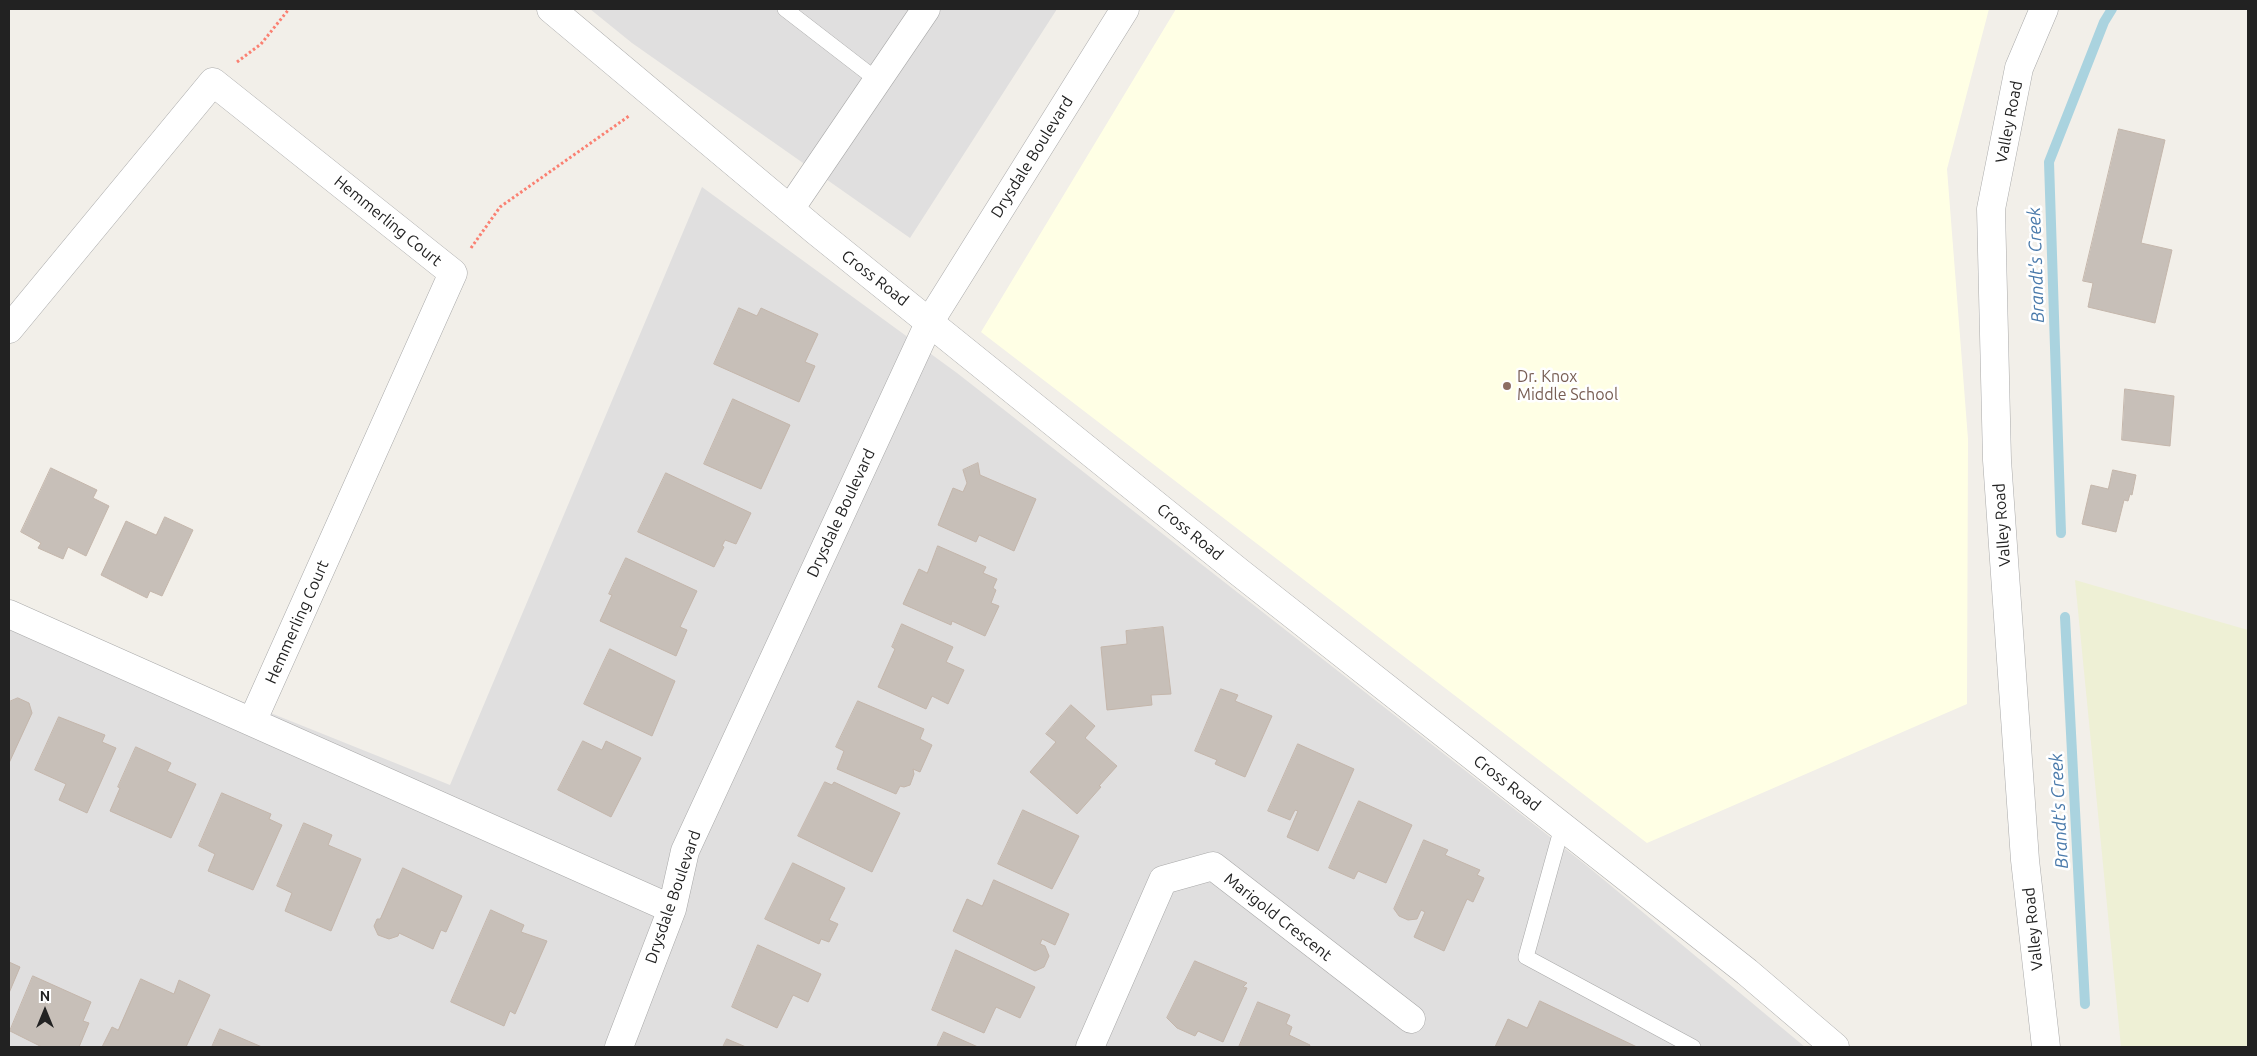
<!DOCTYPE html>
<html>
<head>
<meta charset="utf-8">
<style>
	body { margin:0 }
	#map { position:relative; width:2257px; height:1056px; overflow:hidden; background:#f2efe9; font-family:Ubuntu,sans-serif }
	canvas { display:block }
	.frame { position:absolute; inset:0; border:10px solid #222; pointer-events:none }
	.north { position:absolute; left:20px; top:986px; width:50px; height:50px; -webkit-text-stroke:4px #fff; paint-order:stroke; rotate:0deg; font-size:14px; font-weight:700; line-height:20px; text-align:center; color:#222 }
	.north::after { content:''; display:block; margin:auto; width:18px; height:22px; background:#222; clip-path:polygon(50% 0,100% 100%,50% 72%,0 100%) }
</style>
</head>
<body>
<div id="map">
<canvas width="2257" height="1056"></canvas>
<div class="frame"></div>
<div class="north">N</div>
</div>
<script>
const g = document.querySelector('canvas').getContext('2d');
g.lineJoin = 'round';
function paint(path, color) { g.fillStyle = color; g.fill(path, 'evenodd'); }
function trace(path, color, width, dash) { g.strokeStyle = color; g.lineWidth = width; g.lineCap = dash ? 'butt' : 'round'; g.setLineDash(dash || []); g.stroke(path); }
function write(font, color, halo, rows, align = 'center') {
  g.font = font + ' Ubuntu,sans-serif'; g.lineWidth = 5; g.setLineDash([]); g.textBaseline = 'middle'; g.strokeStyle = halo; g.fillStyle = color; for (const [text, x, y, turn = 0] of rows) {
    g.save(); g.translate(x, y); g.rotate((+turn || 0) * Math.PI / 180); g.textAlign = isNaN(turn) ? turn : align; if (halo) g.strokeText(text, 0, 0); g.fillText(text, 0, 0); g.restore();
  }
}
paint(new Path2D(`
	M590,9H1057L910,238L632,43Z
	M702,187L957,373L1586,865L1805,1047H9V608L450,785Z`), '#e0dfdf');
paint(new Path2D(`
	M1176,9H1989L1947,169L1968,439L1967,704L1647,843L981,332Z`), '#ffffe5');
paint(new Path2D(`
	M2075,580L2248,630V1047H2121Z`), '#eef0d5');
trace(new Path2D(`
	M2061,533L2049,162L2104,22L2112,9
	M2065,617L2085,1004`), '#aad3df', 10);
const building = new Path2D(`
	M2119,129L2165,140L2141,243L2172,250L2155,323L2088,307L2093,283L2083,281Z
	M739,308L757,316L761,308L818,334L805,362L815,366L799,402L714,364Z
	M2125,389L2174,396L2170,446L2122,440Z
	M733,399L790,425L761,489L704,464Z
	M978,463L980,475L1036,499L1014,551L979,535L976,542L938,525L953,488L963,492L967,483L963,470Z
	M51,468L97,490L93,498L109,506L86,556L68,547L63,559L38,548L41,543L21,532Z
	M2113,470L2136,475L2132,495L2130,494L2128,501L2124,500L2116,532L2082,524L2091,485L2108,489Z
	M666,473L751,513L736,544L725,540L722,546L724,547L714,567L638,532Z
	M165,517L193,530L162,596L150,591L147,598L101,575L126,521L156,535Z
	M938,546L986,567L983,573L997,579L993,588L996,590L991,603L999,606L985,636L952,621L951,625L903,604L919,569L927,573Z
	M626,558L697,591L680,627L687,630L676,656L600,621L612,595L609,594Z
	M902,624L953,647L946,662L964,670L948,704L932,696L926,709L878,687L895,649L892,647Z
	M1163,627L1171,694L1151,695L1152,705L1107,710L1101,647L1127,644L1126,631Z
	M610,649L675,681L652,736L584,704Z
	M1221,689L1238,695L1235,701L1272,716L1245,777L1215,764L1217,760L1195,751Z
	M18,698L29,703L32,713L9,763V702Z
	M858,701L924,729L920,739L932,745L920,772L913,769L914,774L910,785L904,787L900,786L896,794L837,769L844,751L836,747Z
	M1071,705L1095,726L1085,738L1117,766L1099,786L1101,787L1077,814L1030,772L1056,742L1046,734Z
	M59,717L105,735L102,742L116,748L87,813L59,800L66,784L35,770Z
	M583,741L602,750L606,741L641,758L611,817L558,790Z
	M1298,744L1354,769L1318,851L1287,837L1298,811L1295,810L1290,820L1268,811Z
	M136,747L171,763L167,771L196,784L171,838L110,811L120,788L118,787Z
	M825,782L832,785L834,782L900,813L872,872L798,836Z
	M222,793L271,814L269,819L282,825L253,890L208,871L215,854L199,846Z
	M1359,801L1412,825L1386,883L1358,871L1354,879L1329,868Z
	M1023,810L1079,836L1052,889L998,864Z
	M304,823L332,835L328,845L361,859L331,931L285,911L292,893L277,886Z
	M1424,840L1448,850L1445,855L1480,870L1477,875L1484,878L1473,902L1467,899L1444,951L1414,937L1425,912L1421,910L1417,919L1408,920L1399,916L1394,909Z
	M793,863L845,888L829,920L838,924L829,942L821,939L819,944L765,919Z
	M403,868L462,896L446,932L441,930L433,949L399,933L398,936L389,939L378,935L374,926L377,919H380Z
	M994,880L1069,914L1055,945L1042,939L1040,944L1045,946L1049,956L1044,967L1035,971L953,931L967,899L982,906Z
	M491,910L524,925L521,932L547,941L515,1014L510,1011L504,1026L451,1002Z
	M758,945L821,974L808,1002L793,995L777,1028L732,1007Z
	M956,950L1035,987L1020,1018L996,1007L984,1033L932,1010Z
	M1195,961L1247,983L1243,987L1247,988L1223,1042L1198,1031L1195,1036L1177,1028L1167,1018Z
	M9,962L20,967L9,993Z
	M33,976L91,1002L83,1021L89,1023L79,1047H42L10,1031Z
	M141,979L174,994L179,980L210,995L186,1047H102L112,1027L118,1030Z
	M1540,1001L1637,1047H1495L1508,1019L1527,1028Z
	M1258,1002L1290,1015L1286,1024L1292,1027L1289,1035L1310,1045L1309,1047H1239Z
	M220,1029L262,1047H212Z
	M944,1032L978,1047H937Z
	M727,1039L746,1047H723Z`);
paint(building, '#c7bfb8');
trace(building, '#c4b6ab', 1);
const service = new Path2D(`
	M785,9L877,80
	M1562,827L1526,957L1693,1047`);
const minor = new Path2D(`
	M790,209L926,9
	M9,329L213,82L453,273L252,722
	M9,614L672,909
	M619,1047L672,909L685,851L930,321L1125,9
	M1090,1047L1163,880L1213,866L1411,1019`);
const tertiary = new Path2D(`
	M551,9L816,231L1239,572L1747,972L1835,1047
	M2044,9L2019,68L1991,209L1997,460L2025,860L2046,1047`);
trace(service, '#a9a9a9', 16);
trace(minor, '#a9a9a9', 29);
trace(tertiary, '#a9a9a9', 29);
trace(new Path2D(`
	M237,62L261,44L289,9
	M471,248L500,207L629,116`), '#fa8072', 3, [2.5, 2.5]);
trace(service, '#fff', 15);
trace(minor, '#fff', 28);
trace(tertiary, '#fff', 28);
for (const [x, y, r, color] of [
	[1507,386,5,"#8d6e63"]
]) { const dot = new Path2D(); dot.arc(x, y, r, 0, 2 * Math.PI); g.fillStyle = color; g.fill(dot); trace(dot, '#fff', 2); }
write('16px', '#222', '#fff', [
	["Valley Road",2009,122,-79],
	["Drysdale Boulevard",1032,157,-58],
	["Hemmerling Court",388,221,39],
	["Cross Road",875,278,38],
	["Drysdale Boulevard",841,513,-65],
	["Valley Road",2002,525,-94],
	["Cross Road",1190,532,39],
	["Hemmerling Court",297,622,-66],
	["Cross Road",1507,783,38],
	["Drysdale Boulevard",673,897,-71],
	["Marigold Crescent",1278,917,38],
	["Valley Road",2033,929,-96]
]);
write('16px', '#785e54', '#fff', [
	["Dr. Knox",1517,377],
	["Middle School",1517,395]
], 'left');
write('italic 18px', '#4a7aab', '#fff', [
	["Brandt's Creek",2036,265,-92],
	["Brandt's Creek",2059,811,-93]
]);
</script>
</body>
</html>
